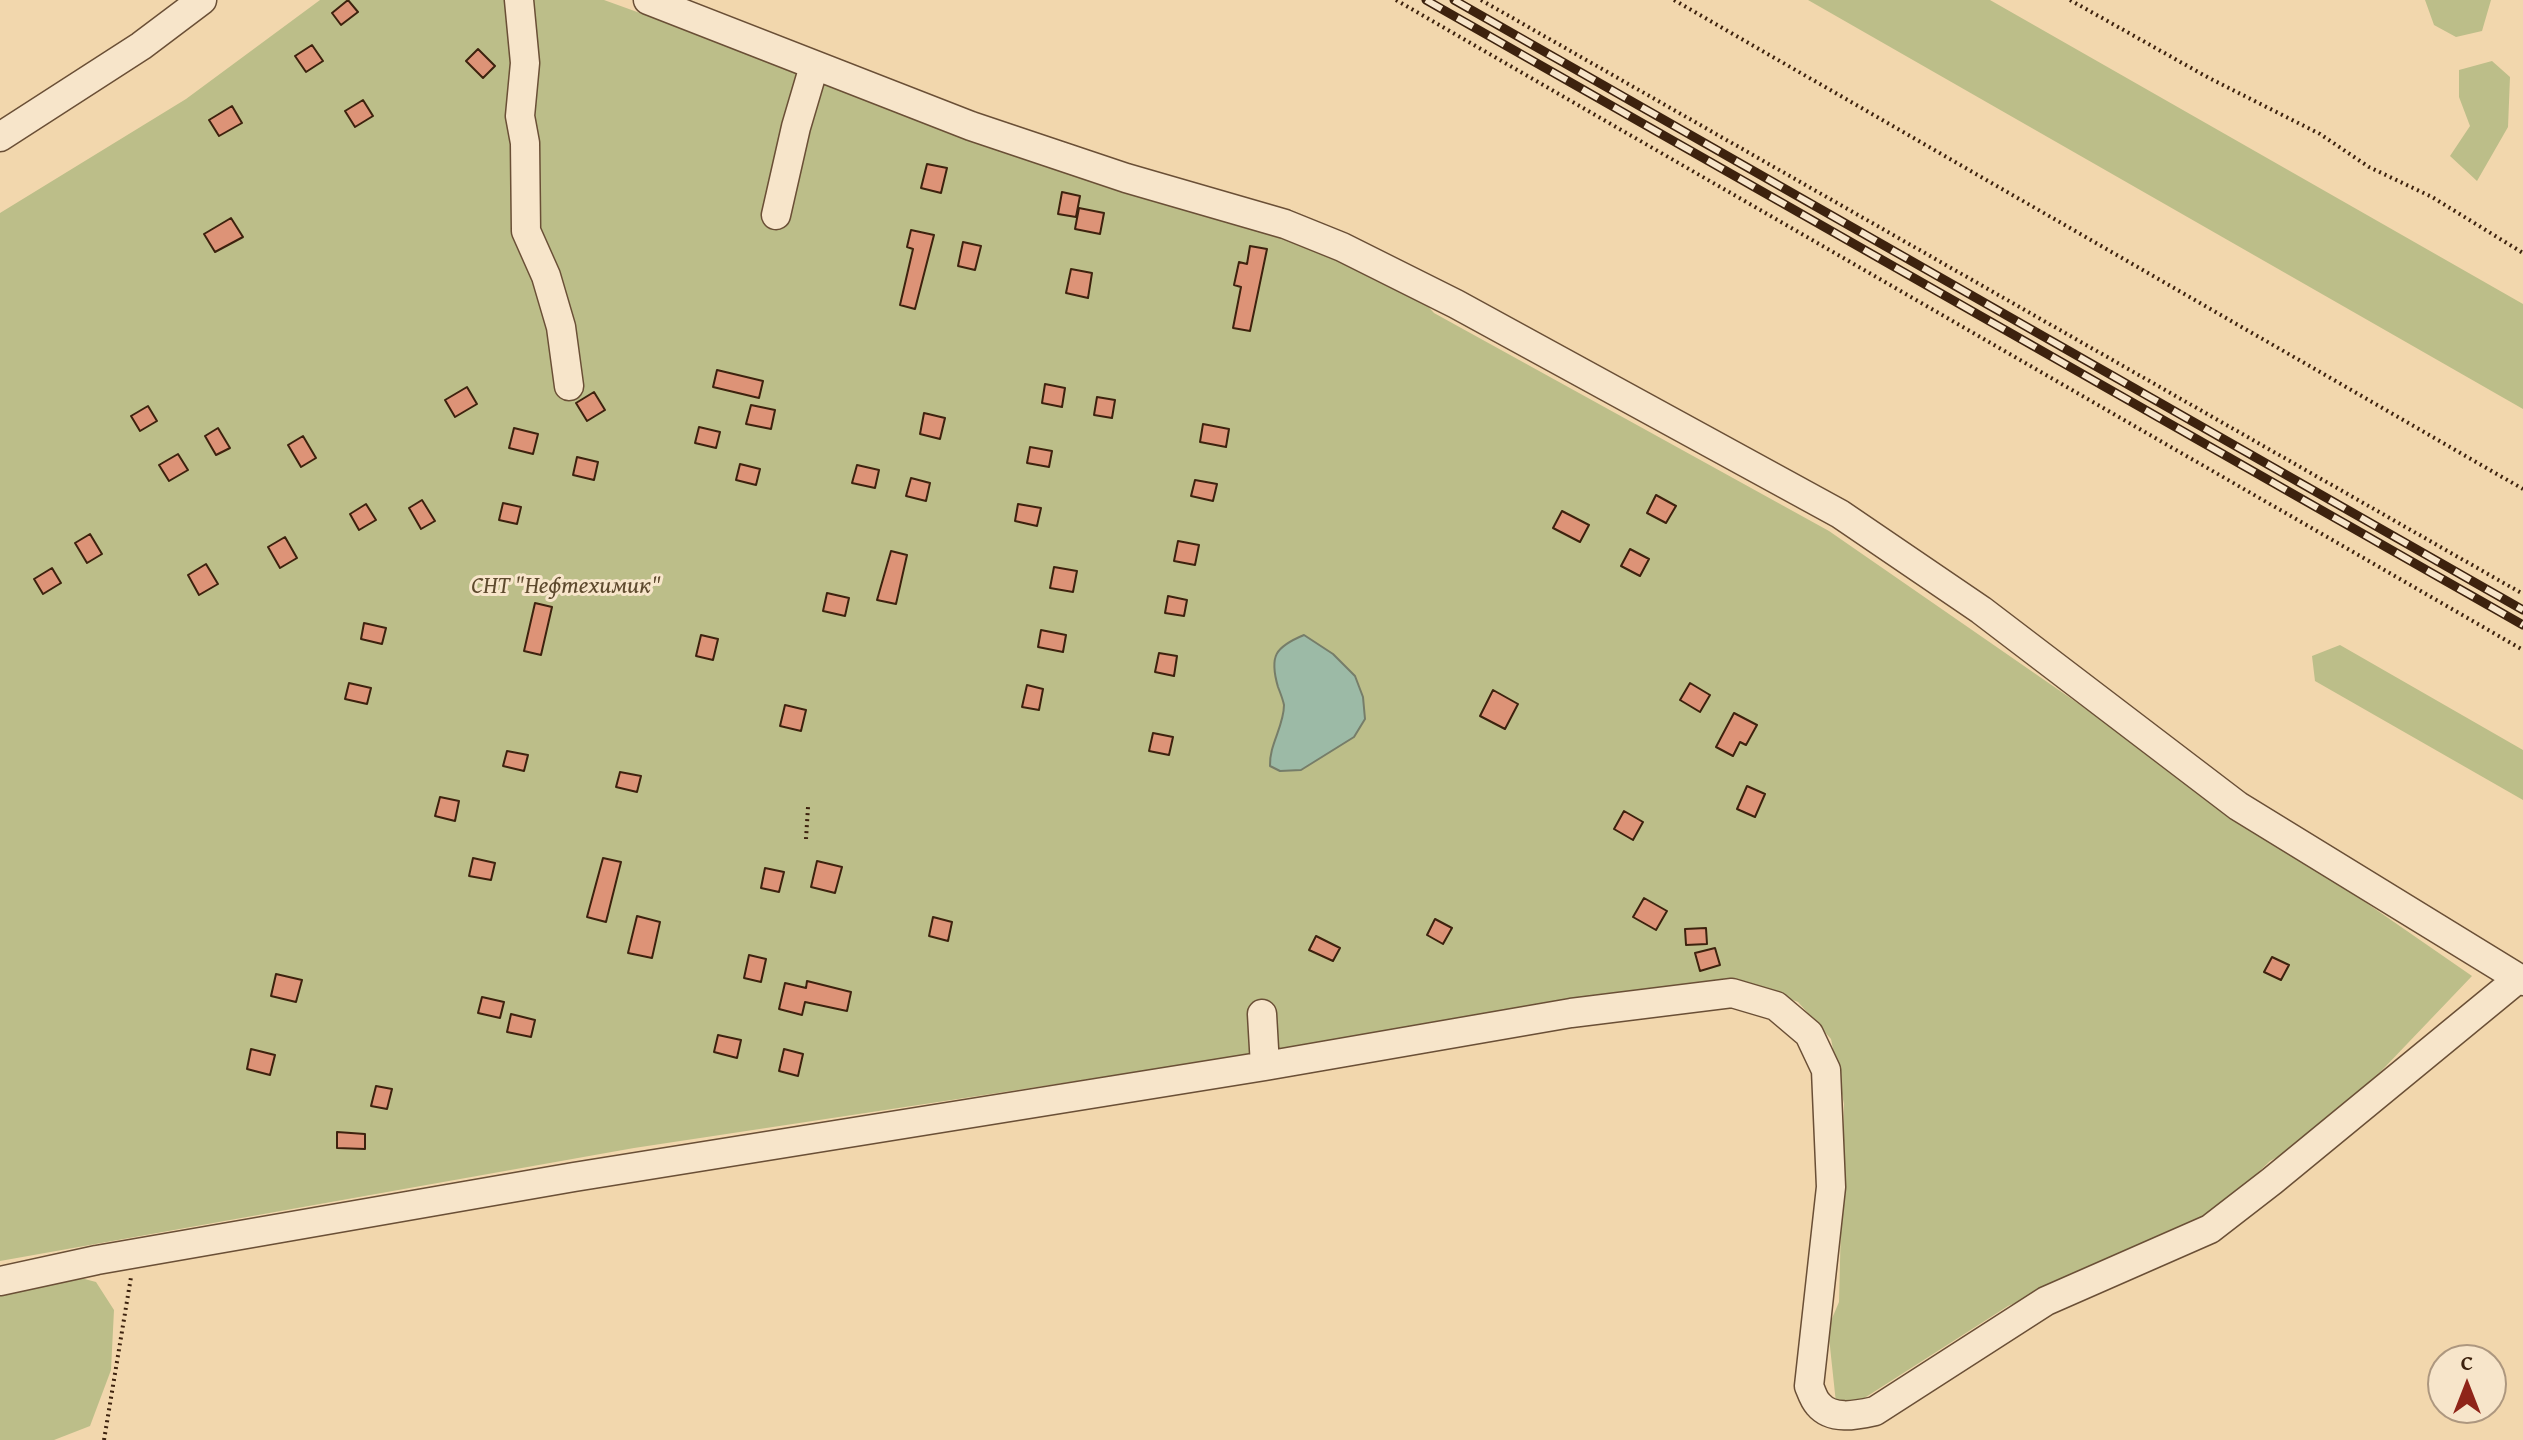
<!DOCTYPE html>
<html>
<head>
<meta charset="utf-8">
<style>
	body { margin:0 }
	#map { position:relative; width:2523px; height:1440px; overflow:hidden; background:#f2d7ad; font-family:"Gentium Book Plus",serif }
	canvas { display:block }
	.north { position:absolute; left:2427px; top:1344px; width:80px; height:80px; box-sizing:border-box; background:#f7e5ca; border:2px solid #ad977f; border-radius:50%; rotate:0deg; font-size:22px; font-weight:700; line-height:32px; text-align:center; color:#3d220e }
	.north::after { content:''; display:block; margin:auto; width:28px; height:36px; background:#8f2418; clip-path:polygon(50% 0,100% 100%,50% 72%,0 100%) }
</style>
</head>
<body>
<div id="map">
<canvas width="2523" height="1440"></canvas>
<div class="north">С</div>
</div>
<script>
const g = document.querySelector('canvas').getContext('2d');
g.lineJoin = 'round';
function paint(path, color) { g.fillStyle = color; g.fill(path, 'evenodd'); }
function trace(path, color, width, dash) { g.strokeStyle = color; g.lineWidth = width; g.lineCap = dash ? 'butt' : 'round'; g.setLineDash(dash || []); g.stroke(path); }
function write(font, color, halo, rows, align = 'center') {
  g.font = font + ' "Gentium Book Plus",serif'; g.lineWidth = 6; g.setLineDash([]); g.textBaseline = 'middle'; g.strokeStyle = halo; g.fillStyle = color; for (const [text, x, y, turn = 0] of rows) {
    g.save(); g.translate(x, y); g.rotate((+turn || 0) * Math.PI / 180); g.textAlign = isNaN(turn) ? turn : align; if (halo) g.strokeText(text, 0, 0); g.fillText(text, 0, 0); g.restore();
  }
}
paint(new Path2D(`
	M320,0H604L820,78L1274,225L1376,281L1408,284L1434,313L1829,531L2472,976L2322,1133L2270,1161L2206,1223L2008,1306L1855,1404L1836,1403L1828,1328L1839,1302L1844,1104L1831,1039L1798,1002L1752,984L1328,1043L634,1148L0,1261V213L186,99Z
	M1808,0H1990L2523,304V409Z
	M2425,0H2491L2482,31L2456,37L2434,25Z
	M2492,61L2510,77L2508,127L2477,181L2450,156L2470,126L2459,97V70Z
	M2340,645L2523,750V800L2315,681L2312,656Z
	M77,1277L96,1282L114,1310L111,1370L90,1426L54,1440H0V1296Z`), '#bcbe89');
const water = new Path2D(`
	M1304,635L1333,654L1355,676L1363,697L1365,719L1354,737L1301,770L1280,771L1270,766C1269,745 1284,726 1284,705C1283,700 1280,692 1278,687C1269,656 1275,647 1304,635Z`);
paint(water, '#9cbaa6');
trace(water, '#767d69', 2);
const building = new Path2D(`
	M348,0L358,12L341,25L332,13Z
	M312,45L323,61L306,72L295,56Z
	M478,49L495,66L483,78L466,61Z
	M363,100L373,116L355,127L345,111Z
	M232,106L242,123L219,136L209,120Z
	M927,164L947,168L941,193L921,188Z
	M1062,192L1080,196L1076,217L1058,214Z
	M1079,208L1104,213L1100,234L1075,229Z
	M231,218L243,237L215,252L204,234Z
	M911,230L934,235L915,309L900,305L913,249L907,247Z
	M963,242L981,246L975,270L958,266Z
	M1250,246L1267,249L1250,331L1233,328L1241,287L1234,285L1239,262L1247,264Z
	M1071,269L1092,273L1088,298L1066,293Z
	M717,370L763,381L759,398L713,387Z
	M1045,384L1065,388L1062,407L1042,403Z
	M467,387L477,404L455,417L445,400Z
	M594,392L605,410L587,421L576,403Z
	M1097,397L1115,400L1112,418L1094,415Z
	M751,405L775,410L771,429L746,424Z
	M148,406L157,421L140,431L131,416Z
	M924,413L945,418L940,439L920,434Z
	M1203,424L1229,429L1226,447L1200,442Z
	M699,427L720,432L716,448L695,443Z
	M218,428L230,448L216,455L205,436Z
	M514,428L538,434L533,454L509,448Z
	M303,436L316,458L301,467L288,445Z
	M1030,447L1052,451L1049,467L1027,463Z
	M178,454L188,470L169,481L159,465Z
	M577,457L598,462L594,480L573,475Z
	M740,464L760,469L756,485L736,480Z
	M857,465L879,470L875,488L852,483Z
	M911,478L930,483L926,501L906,496Z
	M1195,480L1217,484L1213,501L1191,496Z
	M1656,495L1676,506L1666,523L1647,513Z
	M422,500L435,521L421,529L409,508Z
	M503,503L521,507L517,524L499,520Z
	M366,504L376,520L359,530L350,514Z
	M1018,504L1041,508L1037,526L1015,521Z
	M1562,511L1589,525L1580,542L1553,528Z
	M90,534L102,554L87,563L75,543Z
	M285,537L297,558L280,568L268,547Z
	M1178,541L1199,545L1195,565L1174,561Z
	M1630,549L1649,559L1640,576L1621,566Z
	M891,551L907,555L896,604L877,600Z
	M206,564L218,584L199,595L188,575Z
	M1054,567L1077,571L1073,592L1050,588Z
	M52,568L61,583L43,594L34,579Z
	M827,593L849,598L845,616L823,611Z
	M1168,596L1187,600L1184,616L1165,613Z
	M535,603L552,607L541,655L524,651Z
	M364,623L386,628L382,644L361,639Z
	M1041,630L1066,635L1063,652L1038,647Z
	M701,635L718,639L713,660L696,656Z
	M1159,653L1177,656L1174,676L1155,672Z
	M349,683L371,688L367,704L345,699Z
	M1690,683L1710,695L1700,712L1680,700Z
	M1027,685L1043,689L1039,710L1022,707Z
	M1493,690L1518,704L1505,729L1480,716Z
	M785,705L806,710L801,731L780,726Z
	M1734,713L1757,725L1746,745L1740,742L1733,756L1716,747Z
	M1153,733L1173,737L1169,755L1149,751Z
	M507,751L528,755L524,771L503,766Z
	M620,772L641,776L637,792L616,787Z
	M1747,786L1765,794L1755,817L1737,809Z
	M440,797L459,801L455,821L435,816Z
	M1624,811L1643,822L1633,840L1614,829Z
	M473,858L495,863L491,880L469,876Z
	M603,858L621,862L606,922L587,917Z
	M817,861L842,867L835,893L811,887Z
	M765,868L784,872L779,892L761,888Z
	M1644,898L1667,911L1656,930L1633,917Z
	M637,916L660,922L652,958L628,953Z
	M933,917L952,922L948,941L929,936Z
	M1435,919L1452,928L1443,944L1427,935Z
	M1706,928L1707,944L1686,945L1685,929Z
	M1316,936L1340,948L1333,961L1309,950Z
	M1715,948L1720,965L1700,971L1695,953Z
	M749,955L766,959L761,982L744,978Z
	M2272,957L2289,965L2281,980L2264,972Z
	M276,974L302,980L296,1002L271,996Z
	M807,981L851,992L847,1011L805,1002L802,1015L779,1009L785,983L806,988Z
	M482,997L504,1002L500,1018L478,1013Z
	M511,1014L535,1020L531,1037L507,1032Z
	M718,1035L741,1040L737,1058L714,1052Z
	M251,1049L275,1055L270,1075L247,1069Z
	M784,1049L803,1054L798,1076L779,1071Z
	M376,1086L392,1089L387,1109L371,1106Z
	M337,1132L365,1134V1149L337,1148Z`);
paint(building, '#dd9377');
trace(building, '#3d220e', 2);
const minor = new Path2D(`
	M519,0L525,63L520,116L525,143L526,231L546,276L561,327L569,386
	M648,0L971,126L1126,178L1285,224L1342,247L1456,304L1840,514L1981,610L2238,806L2523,981
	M0,137L141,46L202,0
	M776,215L796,127L814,66
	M1262,1014L1265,1066
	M0,1281L97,1260L574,1177L1265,1066L1571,1013L1732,993L1776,1006L1809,1034L1826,1070L1831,1187L1809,1386C1811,1391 1814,1400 1818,1404C1832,1421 1857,1415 1875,1411L2046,1301L2210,1229L2272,1181L2519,978`);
trace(minor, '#6a4f36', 31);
trace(new Path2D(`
	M1396,0L2523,650
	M1481,0L2523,594
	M1674,0L2523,489
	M2070,0L2209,78L2320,134L2369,167L2432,197L2523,253
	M806,839L808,807
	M104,1440L131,1277`), '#3d220e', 4, [2, 4]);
trace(minor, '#f7e5ca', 28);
const rail = new Path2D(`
	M1426,0L2523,625
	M1454,0L2523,610`);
trace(rail, '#3d220e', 9);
trace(rail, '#f7e5ca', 6, [18]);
write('italic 24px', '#5d492d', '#f7e5ca', [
	["СНТ \"Нефтехимик\"",566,587]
]);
</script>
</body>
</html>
